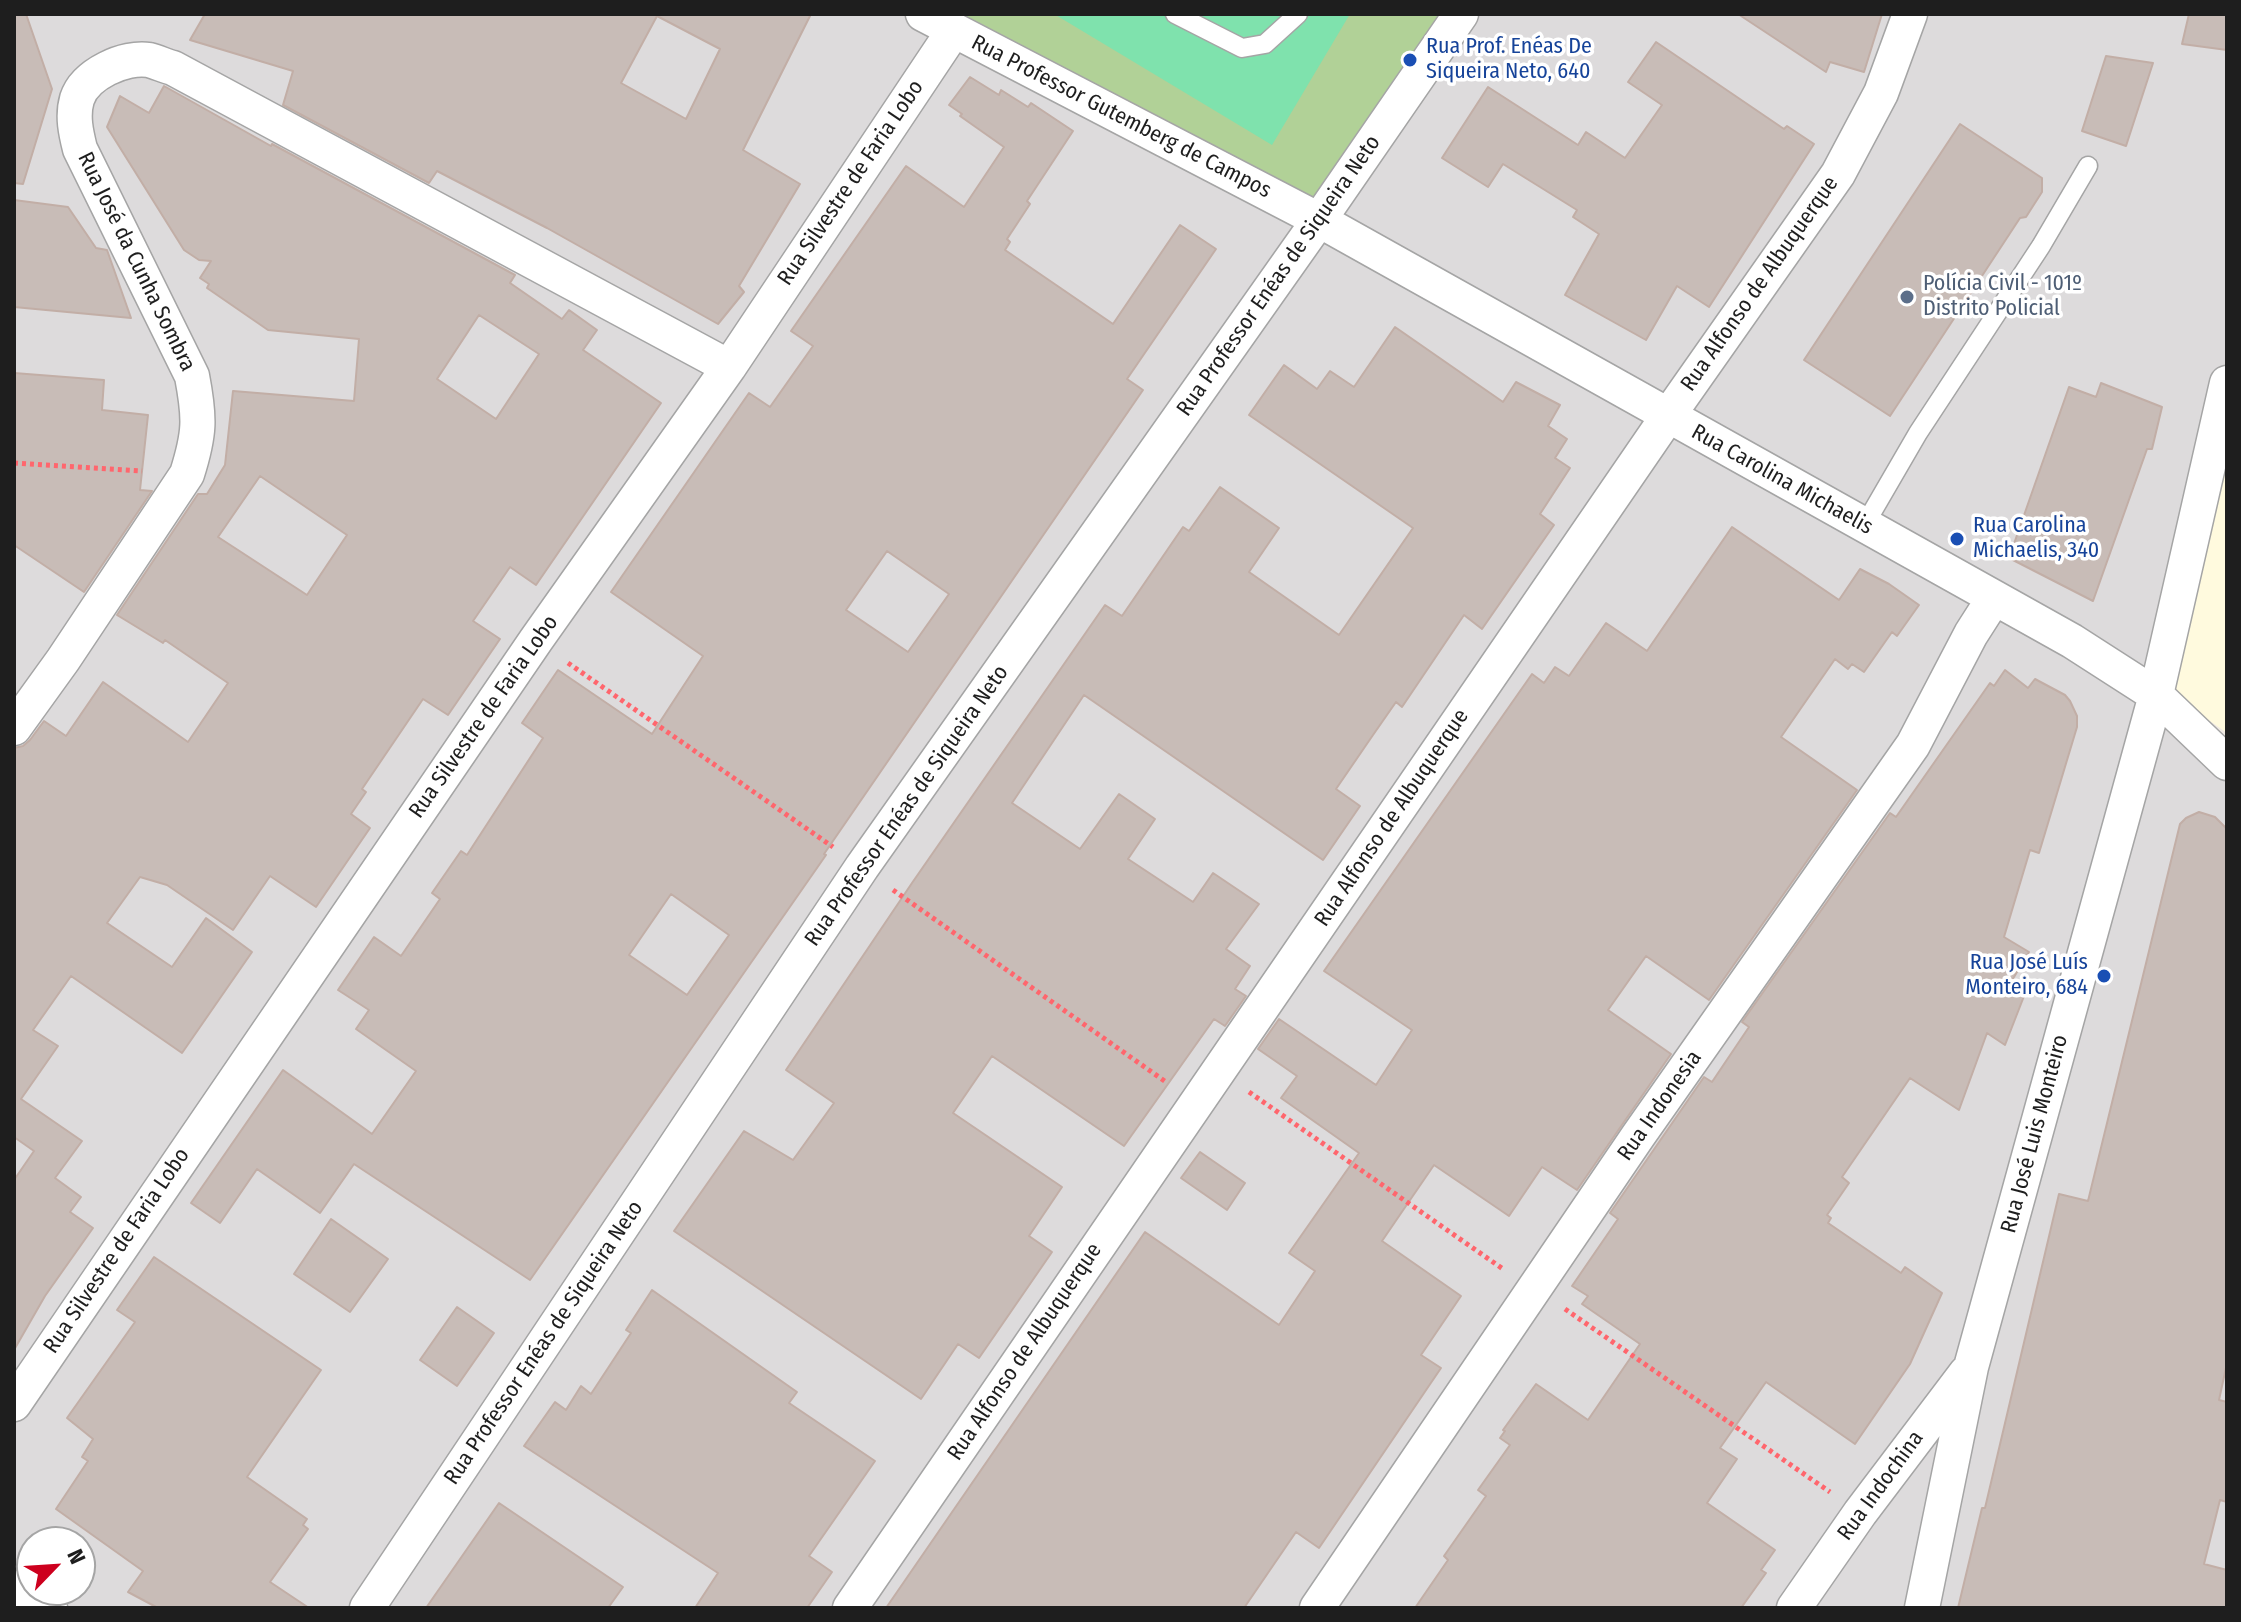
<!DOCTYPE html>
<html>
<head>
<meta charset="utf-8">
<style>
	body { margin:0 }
	#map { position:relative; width:2241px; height:1622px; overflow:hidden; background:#f0eae4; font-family:"Fira Sans Condensed",sans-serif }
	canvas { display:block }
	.frame { position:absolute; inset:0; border:16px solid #1e1e1e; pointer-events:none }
	.north { position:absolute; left:16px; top:1526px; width:80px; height:80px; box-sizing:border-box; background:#fff; border:2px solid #a5a5a5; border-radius:50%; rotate:65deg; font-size:22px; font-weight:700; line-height:32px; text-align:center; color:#1e1e1e }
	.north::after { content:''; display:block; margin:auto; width:28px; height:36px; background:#cd001e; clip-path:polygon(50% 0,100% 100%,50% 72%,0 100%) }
</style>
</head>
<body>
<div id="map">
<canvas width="2241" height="1622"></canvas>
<div class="frame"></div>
<div class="north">N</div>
</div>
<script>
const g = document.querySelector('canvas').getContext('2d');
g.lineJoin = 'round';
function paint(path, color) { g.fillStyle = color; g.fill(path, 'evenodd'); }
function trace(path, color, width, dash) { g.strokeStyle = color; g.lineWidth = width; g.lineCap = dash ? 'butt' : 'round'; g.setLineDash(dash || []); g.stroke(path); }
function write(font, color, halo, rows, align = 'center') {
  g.font = font + ' "Fira Sans Condensed",sans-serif'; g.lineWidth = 7; g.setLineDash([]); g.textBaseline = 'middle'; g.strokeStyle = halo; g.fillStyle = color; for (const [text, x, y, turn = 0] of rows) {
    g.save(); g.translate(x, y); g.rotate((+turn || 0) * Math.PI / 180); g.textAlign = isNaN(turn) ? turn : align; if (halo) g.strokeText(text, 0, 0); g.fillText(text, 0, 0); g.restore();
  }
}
paint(new Path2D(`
	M14,14H2227V370L2152,696L2227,757V1608H14ZM32,1542H80V1590H32Z`), '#dddbdc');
paint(new Path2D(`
	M2227,445V733L2170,693Z`), '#fffade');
paint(new Path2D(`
	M936,14H1461L1319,220Z`), '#b1d197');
paint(new Path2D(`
	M1054,14H1350L1272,145Z`), '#7fe2ad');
const building = new Path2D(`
	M14,14H26L52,89L23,184L14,183Z
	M205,14H811L743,150L800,184L739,286L744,292L718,324L547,228L437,171L429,183L283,105L293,71L190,40ZM657,16L720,49L686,119L621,83Z
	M1738,14H1882L1864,72L1830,62L1826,72Z
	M2189,14H2227V50L2182,44Z
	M1656,42L1784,129L1787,126L1814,144L1709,307L1677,286L1646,340L1565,295L1599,234L1573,217L1577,210L1503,164L1488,187L1442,158L1488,87L1578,145L1586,132L1625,158L1662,105L1628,82Z
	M2106,56L2153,63L2126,146L2082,131Z
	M970,77L999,95L1001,90L1028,107L1031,103L1073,131L1027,201L1030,204L1007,239L1010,242L1005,250L1113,324L1180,225L1216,249L1127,379L1143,390L824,854L826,855L530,1280L354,1164L320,1213L257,1169L220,1223L191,1203L283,1070L372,1134L416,1071L356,1029L369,1010L338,990L374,937L401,956L440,899L432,893L461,851L467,855L543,738L522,723L558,670L652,734L703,656L611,592L749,393L770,407L813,346L791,331L906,166L964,207L1004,147L960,116L962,114L949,105ZM887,551L949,594L908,652L846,610ZM671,894L729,935L687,995L629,955Z
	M164,86L271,146L272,144L515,275L510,283L562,319L569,310L597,330L583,350L661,403L536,585L510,567L473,621L500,639L448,715L423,699L362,789L366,792L351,814L370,828L316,907L270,876L233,930L167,885L140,877L107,923L172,967L206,918L252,952L182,1053L71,976L33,1030L58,1046L21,1099L82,1141L55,1178L81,1197L70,1212L93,1228L45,1296L14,1350V1180L34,1151L14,1137V748L23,746L30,740L44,721L66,736L103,682L188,742L228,683L165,640L163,643L117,615L198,494H207L225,465L233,391L354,401L359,339L268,330L207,288L209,284L200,278L211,261L199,260L184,250L107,127L120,96L149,113ZM479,315L539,354L496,419L437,379ZM260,476L347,535L307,595L218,537Z
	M1960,124L2042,178V192L2026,217L2020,218L1890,416L1804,360Z
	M14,200L68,207L96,248L107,250L131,318L14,307Z
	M1395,327L1503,402L1516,382L1560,405L1548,426L1567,439L1555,458L1570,468L1540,514L1554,525L1482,629L1464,615L1402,707L1396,702L1373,735L1336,789L1360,806L1323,860L1084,695L1012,803L1080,849L1119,794L1155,819L1128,859L1193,902L1213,873L1259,904L1226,949L1250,966L1235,989L1246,996L1225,1026L1214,1019L1124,1146L992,1056L953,1113L1062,1187L1029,1236L1052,1252L979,1358L958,1344L921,1399L674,1231L744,1131L793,1160L834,1103L786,1070L912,883L1105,605L1122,616L1183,527L1189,531L1220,487L1279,528L1249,572L1339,635L1413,528L1249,415L1284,365L1317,389L1330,371L1354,387Z
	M14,373L104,380L102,410L148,415L140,490L152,491L84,592L14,545Z
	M2101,383L2162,407L2152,449H2147L2093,601L2009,558L2069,387L2096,397Z
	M1732,527L1839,600L1860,569L1889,584L1919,605L1897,636L1892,632L1864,672L1852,664L1848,669L1835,659L1781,737L1857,790L1709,1000L1646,956L1608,1010L1671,1054L1577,1190L1542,1167L1509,1216L1434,1165L1382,1241L1461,1296L1421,1355L1441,1368L1319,1548L1296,1532L1244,1608H886L1145,1232L1279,1325L1315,1271L1289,1253L1359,1153L1281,1098L1297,1076L1258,1049L1279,1019L1376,1085L1412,1030L1324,971L1532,674L1544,683L1555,667L1569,676L1606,623L1647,651Z
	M2005,670L2028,688L2035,679L2065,695L2070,701L2077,716V727L2039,853L2030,850L2004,937L2029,952L2011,982L2026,991L2005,1045L1987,1033L1959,1110L1910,1078L1842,1177L1849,1183L1827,1215L1831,1218L1828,1223L1901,1273L1905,1267L1942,1293L1910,1364L1855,1444L1766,1382L1720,1448L1737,1459L1707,1503L1775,1550L1761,1570L1766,1573L1741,1608H1415L1448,1560L1444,1556L1486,1496L1478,1490L1510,1445L1500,1438L1505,1431L1503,1430L1536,1384L1588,1420L1640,1344L1582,1304L1588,1296L1572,1286L1618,1219L1610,1213L1704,1077L1712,1082L1749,1027L1742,1022L1890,813L1896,817L1990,683L1994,686Z
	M2199,812L2215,817L2227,829V1363L2219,1400L2227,1402V1502L2220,1500L2204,1564L2227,1570V1608H1958L1982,1508H1985L2059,1194L2088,1201L2180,824L2186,818Z
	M1200,1152L1245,1183L1227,1210L1181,1178Z
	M331,1219L388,1259L350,1312L294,1274Z
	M154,1257L321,1370L247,1477L307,1519L303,1525L308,1529L270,1582L309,1608H158L128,1592L143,1571L56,1509L88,1461L82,1457L93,1439L67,1418L135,1322L117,1310Z
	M652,1290L797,1392L789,1403L875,1461L809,1556L832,1572L807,1608H695L718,1573L524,1446L555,1402L566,1410L581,1386L591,1394L631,1333L626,1330Z
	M457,1307L494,1333L457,1386L420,1360Z
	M499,1503L623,1587L608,1608H426Z`);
paint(building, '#c8bcb7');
trace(building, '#c2aea6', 2);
const service = new Path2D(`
	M1175,14L1242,48L1265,44L1298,14
	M1864,526L1918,433L2041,246L2088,166`);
const minor = new Path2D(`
	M923,14L1319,220L2072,641L2156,695L2227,763
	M14,728L63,660L187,474C200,433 200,418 192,376L80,149C76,133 72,116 77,99C85,74 125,56 149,60C157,62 165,66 173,68L729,367
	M14,1404L536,640L729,367L954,30
	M14,1588L50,1608
	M367,1608L862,867L1319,220L1461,14
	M850,1608L1668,416L1838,174L1881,93L1910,14
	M1317,1608L1638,1136L1913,745L1971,634L1994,598
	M1794,1608L1860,1513L1966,1373
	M1922,1608L1971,1367L2156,695L2227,383`);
trace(service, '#a5a5a5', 21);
trace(minor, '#a5a5a5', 37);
trace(new Path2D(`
	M14,463L142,471
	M568,663L833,847
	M893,890L1166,1082
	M1249,1092L1503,1269
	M1565,1309L1830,1492`), '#ff666d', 5, [4, 4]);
trace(service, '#fff', 18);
trace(minor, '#fff', 34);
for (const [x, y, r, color] of [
	[1410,60,8,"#1a4fb4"],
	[1907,297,8,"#5c6f8a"],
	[1957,539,8,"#1a4fb4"],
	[2104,976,8,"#1a4fb4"]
]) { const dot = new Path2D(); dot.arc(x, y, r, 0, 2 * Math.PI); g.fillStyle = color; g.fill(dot); trace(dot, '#fff', 3); }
write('22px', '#164399', '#fff', [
	["Rua Prof. Enéas De",1426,47],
	["Siqueira Neto, 640",1426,72],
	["Rua Carolina",1973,526],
	["Michaelis, 340",1973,551],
	["Rua José Luís",2088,963,"right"],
	["Monteiro, 684",2088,988,"right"]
], 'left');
write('22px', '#1e1e1e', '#fff', [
	["Rua Professor Gutemberg de Campos",1121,117,27],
	["Rua Silvestre de Faria Lobo",851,183,-56],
	["Rua José da Cunha Sombra",136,262,64],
	["Rua Professor Enéas de Siqueira Neto",1279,276,-55],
	["Rua Alfonso de Albuquerque",1760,284,-55],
	["Rua Carolina Michaelis",1782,480,29],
	["Rua Silvestre de Faria Lobo",484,717,-55],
	["Rua Professor Enéas de Siqueira Neto",907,806,-55],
	["Rua Alfonso de Albuquerque",1392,818,-56],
	["Rua Indonesia",1660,1106,-55],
	["Rua José Luis Monteiro",2035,1134,-75],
	["Rua Silvestre de Faria Lobo",117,1251,-56],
	["Rua Professor Enéas de Siqueira Neto",544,1343,-56],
	["Rua Alfonso de Albuquerque",1025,1352,-56],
	["Rua Indochina",1881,1486,-54]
]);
write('22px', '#4e5e75', '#fff', [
	["Polícia Civil - 101º",1923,284],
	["Distrito Policial",1923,309]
], 'left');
</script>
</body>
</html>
